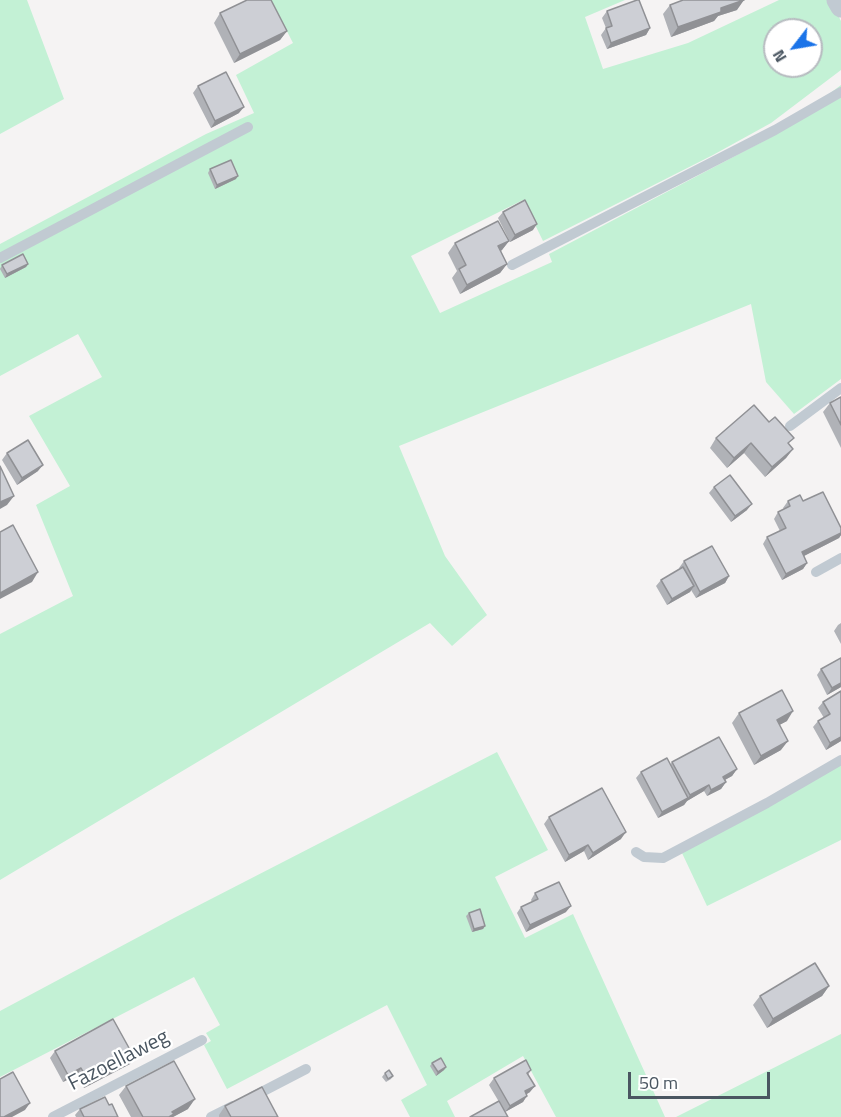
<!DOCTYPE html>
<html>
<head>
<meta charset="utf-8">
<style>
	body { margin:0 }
	#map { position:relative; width:841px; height:1117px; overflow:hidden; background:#f5f3f3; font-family:"Titillium Web",sans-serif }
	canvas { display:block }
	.north { position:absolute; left:763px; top:18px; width:60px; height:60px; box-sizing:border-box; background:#fff; border:2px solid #b7bbc0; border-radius:50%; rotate:239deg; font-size:16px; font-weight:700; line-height:24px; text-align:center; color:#4a5661 }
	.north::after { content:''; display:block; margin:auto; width:21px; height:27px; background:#1a73e8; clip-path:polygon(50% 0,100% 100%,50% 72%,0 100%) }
	.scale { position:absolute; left:628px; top:1072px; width:142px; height:27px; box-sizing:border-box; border:3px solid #4a5661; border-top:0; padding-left:8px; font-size:18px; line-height:21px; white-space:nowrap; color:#4a5661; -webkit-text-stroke:4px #fff; paint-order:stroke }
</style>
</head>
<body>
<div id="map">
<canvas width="841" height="1117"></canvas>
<div class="north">N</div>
<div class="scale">50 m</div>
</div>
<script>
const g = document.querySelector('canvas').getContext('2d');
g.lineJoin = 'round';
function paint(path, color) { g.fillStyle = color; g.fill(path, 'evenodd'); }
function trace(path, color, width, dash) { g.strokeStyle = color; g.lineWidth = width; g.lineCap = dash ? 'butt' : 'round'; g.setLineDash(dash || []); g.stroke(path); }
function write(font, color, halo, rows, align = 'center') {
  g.font = font + ' "Titillium Web",sans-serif'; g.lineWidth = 4.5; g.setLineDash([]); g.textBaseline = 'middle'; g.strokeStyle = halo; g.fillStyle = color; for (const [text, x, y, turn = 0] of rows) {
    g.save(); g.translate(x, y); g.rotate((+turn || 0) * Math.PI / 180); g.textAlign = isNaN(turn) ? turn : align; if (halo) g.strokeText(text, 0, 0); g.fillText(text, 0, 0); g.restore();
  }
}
paint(new Path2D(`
	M0,0H27L64,99L0,134Z
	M271,0H625L585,17L603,69L688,43L779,0H830L841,21V70L771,123L713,155L543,241L523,200L411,256L440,313L552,262L549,254L773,136L841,85V379L794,414L766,382L751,304L399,446L445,556L487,615L452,646L430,623L0,880V634L73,596L36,505L70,486L29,416L102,377L78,334L0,376V244L206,134L254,113L236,75L293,43ZM775,30H811V66H775Z
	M497,752L548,850L495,877L525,938L573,914L665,1117H556L523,1056L447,1101L455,1117H410L401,1100L427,1085L387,1005L227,1089L204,1045L211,1041L206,1033L220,1025L194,977L0,1077V1011L174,918Z
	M841,765V840L707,906L682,853Z
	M841,1034V1117H676Z`), '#c3f1d5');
trace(new Path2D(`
	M0,258L248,127
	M512,265L775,130L841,92
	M790,426L841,388
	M816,572L841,558
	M636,852L644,857L663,858L767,803L841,760
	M252,1097L306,1069
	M53,1117L202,1040
	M211,1117L233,1106`), '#c1cad2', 10);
trace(new Path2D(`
	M837,0L841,7`), '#c1cad2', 21);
paint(new Path2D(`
	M670,5L737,10L718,16L714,21L671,37L663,14Z
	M607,11L650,28L646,35L607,49L601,35L606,28L602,18Z
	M220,13L287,31L280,40L234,63L214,23Z
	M198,86L239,113L211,128L193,93Z
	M210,169L236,179L215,189L208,173Z
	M503,212L533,230L510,242L498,218Z
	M509,241L501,251L507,264L500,273L460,294L452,278L457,271L448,253L455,243Z
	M28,264L26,267L5,278L0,269L2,265Z
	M841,397V448L823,412L830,403Z
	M716,438L789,445L793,449L786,458L765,477L744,453L727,468L710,448Z
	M7,453L38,471L17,485L2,460Z
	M714,487L747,510L731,522L709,493Z
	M788,501H803L841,528V535L839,538L804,556L807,563L803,569L782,580L763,544L767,537L780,531L774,519L778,512L784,509L783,508Z
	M684,561L729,576L725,583L696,598L691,590L690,592L667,605L656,586L661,580L680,569L679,568Z
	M841,623V644L834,631L838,625Z
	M841,658V688V687L827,695L817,675L821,669Z
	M841,691V741L826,750L813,727L818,721L824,718L818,708L823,702Z
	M739,713L787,721L779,725L781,750L754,765L732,723Z
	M672,762L737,769L732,776L725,780L726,782L721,789L707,796L704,791L687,801L684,805L658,818L636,778L641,772L670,765Z
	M549,817L621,839L588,860L584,851L565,862L544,824Z
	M535,893L566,912L526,932L517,913L521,907L532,902L531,900Z
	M469,913L485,926L483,929L472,932L466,916Z
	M829,986L822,996L767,1028L753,1005L760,996Z
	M55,1051L130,1064L84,1088L77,1075L63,1082L50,1058Z
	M432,1063L446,1067L444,1070L436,1076L430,1066Z
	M531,1070L528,1075L530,1092L527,1094L523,1102L505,1112L489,1085L494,1078Z
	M385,1073L393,1076L391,1079L386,1082L382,1077Z
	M126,1086L188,1109L173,1117H131L119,1095Z
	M109,1105L118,1117H76L75,1115L80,1109Z
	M225,1106L278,1117H219V1115Z`), '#b0b2b7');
paint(new Path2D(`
	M744,0L737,10L718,16L714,21L671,37L678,27L721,8Z
	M650,28L646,35L607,49L611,43Z
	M287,31L280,40L234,63L240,54Z
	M244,107L239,113L211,128L215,121Z
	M238,176L236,179L215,189L217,185Z
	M537,224L533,230L510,242L515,235Z
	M509,241L502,250L492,256L498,246Z
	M28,264L26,267L5,278L7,274Z
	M507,264L500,273L460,294L467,285Z
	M751,443L744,453L727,468L734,458Z
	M793,449L786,458L765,477L772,467Z
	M43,465L38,471L17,485L22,478Z
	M14,496L7,505L0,509V502Z
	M752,504L747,510L731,522L735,516Z
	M841,533V535L839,538L798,559L802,552Z
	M807,563L803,569L782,580L786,574Z
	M38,572L32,582L0,599V593Z
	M729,576L725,583L696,598L700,592Z
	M694,586L690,592L667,605L672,599Z
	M841,683V687L827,695L832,688Z
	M793,711L787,721L770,730L777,720Z
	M841,737V741L826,750L830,743Z
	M788,741L781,750L754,765L761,756Z
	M737,769L732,776L719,783L723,777Z
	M726,782L721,789L707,796L711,790Z
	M709,785L704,791L687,801L684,805L658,818L662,812L688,798L690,795Z
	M626,832L621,839L588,860L593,853Z
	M588,845L584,851L565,862L569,855Z
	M571,906L566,912L526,932L530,925Z
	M485,926L483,929L472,932L474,929Z
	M829,986L822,996L767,1028L773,1019Z
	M134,1057L130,1064L84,1088L89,1082Z
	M446,1067L444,1070L436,1076L438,1072Z
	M81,1068L77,1075L63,1082L68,1075Z
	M535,1086L530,1092L520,1098L525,1091Z
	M527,1096L523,1102L505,1112L510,1106Z
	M195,1099L188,1109L173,1117H168L172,1112Z
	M30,1103L25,1110L12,1117H4Z`), '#909195');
const building = new Path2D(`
	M247,0H271L287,31L240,54L220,13Z
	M637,0H639L650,28L611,43L606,28L612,26L607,11Z
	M683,0H744L721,8V12L678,27L670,5Z
	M226,72L244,107L215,121L198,86Z
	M231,160L238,176L217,185L210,169Z
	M525,200L537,224L515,235L503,212Z
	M498,221L509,241L498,246L507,264L467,285L459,269L466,265L455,243Z
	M23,254L28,264L7,274L2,265Z
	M841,397V425L830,403Z
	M754,405L769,422L775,417L794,438L788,443L793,449L772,467L751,443L734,458L716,438Z
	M28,440L43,465L22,478L7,453Z
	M0,466L14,496L0,502Z
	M730,475L752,504L735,516L714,487Z
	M823,492L841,528V533L802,552L807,563L786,574L767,537L786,528L778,512L790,506L788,501L800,495L803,501Z
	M13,525L38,572L0,593V532Z
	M712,546L729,576L700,592L684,561Z
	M683,567L694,586L672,599L661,580Z
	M841,658V683L832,688L821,669Z
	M782,690L793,711L777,720L788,741L761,756L739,713Z
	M841,691V737L830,743L818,721L830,714L823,702Z
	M719,737L737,769L723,777L726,782L711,790L709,785L690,795L672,762Z
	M667,758L688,798L662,812L641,772Z
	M602,788L626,832L593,853L588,845L569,855L549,817Z
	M559,882L571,906L530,925L521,907L538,899L535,893Z
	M480,909L485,926L474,929L469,913Z
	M815,963L829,986L773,1019L760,996Z
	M113,1019L134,1057L89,1082L81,1068L68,1075L55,1051Z
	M441,1058L446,1067L438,1072L432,1063Z
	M526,1060L531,1070L527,1073L535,1086L525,1091L527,1096L510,1106L494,1078Z
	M174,1061L195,1099L172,1112L174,1114L169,1117H143L126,1086Z
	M389,1070L393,1076L388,1079L385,1073Z
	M13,1072L30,1103L4,1117H0V1079Z
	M262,1087L278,1117H231L225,1106Z
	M105,1097L109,1105L112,1104L118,1117H84L80,1109Z
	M499,1101L508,1117H470Z`);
paint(building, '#cdcfd5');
trace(building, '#909195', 1.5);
write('21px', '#4a5661', '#fff', [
	["Fazoellaweg",119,1061,-27]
]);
</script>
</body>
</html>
